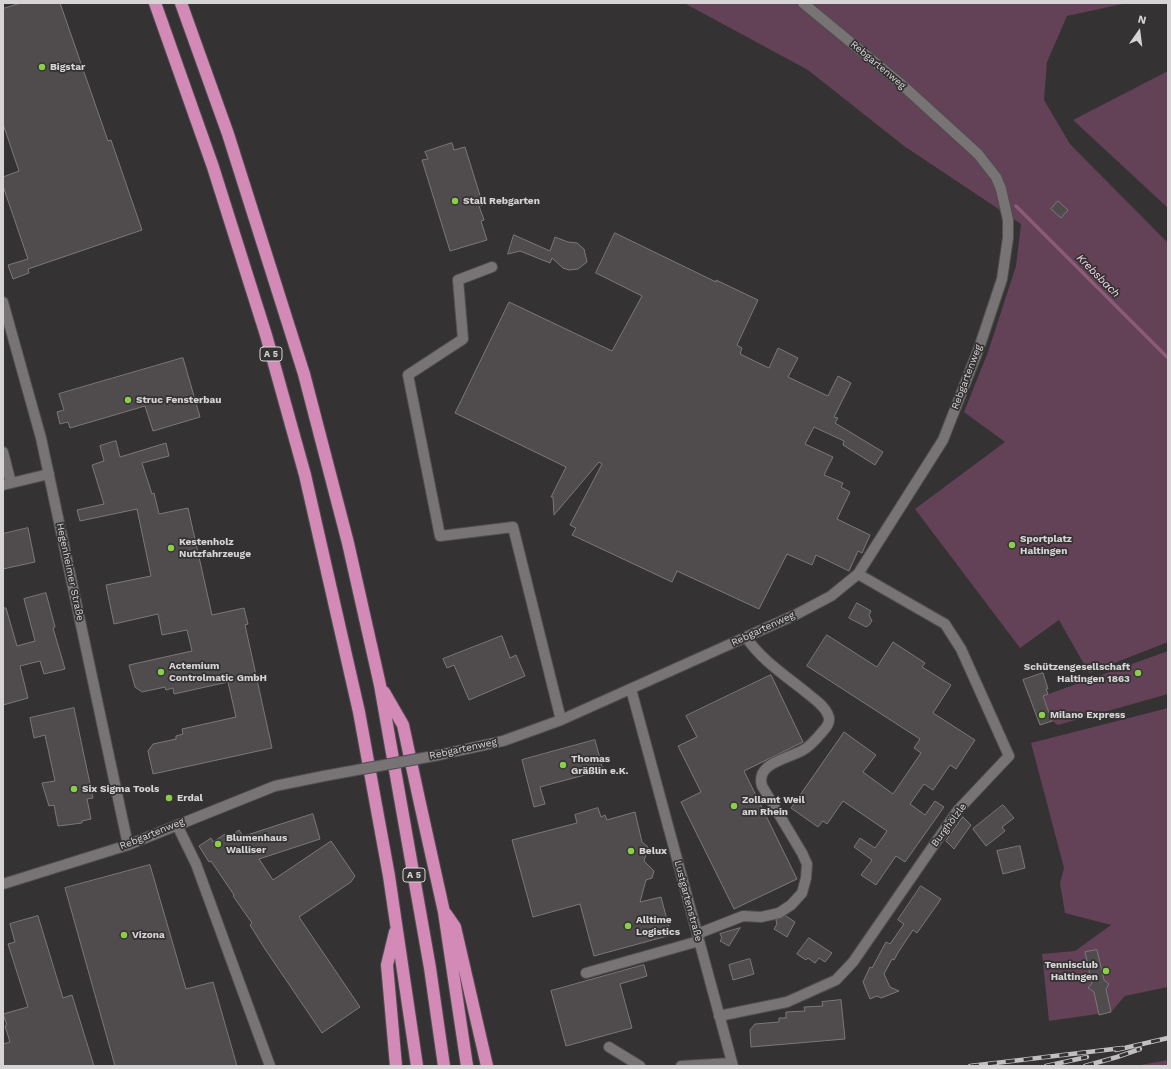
<!DOCTYPE html>
<html>
<head>
<meta charset="utf-8">
<style>
	body { margin:0 }
	#map { position:relative; width:1171px; height:1069px; overflow:hidden; background:#353234; font-family:"Work Sans",sans-serif }
	canvas { display:block }
	.frame { position:absolute; inset:0; border:4px solid #d6d4d5; pointer-events:none }
	.north { position:absolute; left:1119px; top:12px; width:40px; height:40px; -webkit-text-stroke:3px #353234; paint-order:stroke; rotate:14deg; font-size:11px; font-weight:700; line-height:16px; text-align:center; color:#d6d4d5 }
	.north::after { content:''; display:block; margin:auto; width:14px; height:18px; background:#d6d4d5; clip-path:polygon(50% 0,100% 100%,50% 72%,0 100%) }
</style>
</head>
<body>
<div id="map">
<canvas width="1171" height="1069"></canvas>
<div class="frame"></div>
<div class="north">N</div>
</div>
<script>
const g = document.querySelector('canvas').getContext('2d');
g.lineJoin = 'round';
function paint(path, color) { g.fillStyle = color; g.fill(path, 'evenodd'); }
function trace(path, color, width, dash) { g.strokeStyle = color; g.lineWidth = width; g.lineCap = dash ? 'butt' : 'round'; g.setLineDash(dash || []); g.stroke(path); }
function write(font, color, halo, rows, align = 'center') {
  g.font = font + ' "Work Sans",sans-serif'; g.lineWidth = 3.5; g.setLineDash([]); g.textBaseline = 'middle'; g.strokeStyle = halo; g.fillStyle = color; for (const [text, x, y, turn = 0] of rows) {
    g.save(); g.translate(x, y); g.rotate((+turn || 0) * Math.PI / 180); g.textAlign = isNaN(turn) ? turn : align; if (halo) g.strokeText(text, 0, 0); g.fillText(text, 0, 0); g.restore();
  }
}
paint(new Path2D(`
	M684,3H1127L1067,16L1047,62L1044,100L1070,144L1168,243V642L1089,673L1059,620L1020,648L915,509L1005,442L964,412L988,352L1016,266L1021,224L904,146L808,70Z
	M1168,71V208L1073,120Z
	M1168,651V694L1058,725L1052,721L1043,696Z
	M1168,708V987L1125,996L1111,1012L1049,1021L1042,954L1075,951L1111,925L1065,913L1060,883L1064,868L1031,743Z
	M1168,1060V1066H1135Z`), '#634156');
trace(new Path2D(`
	M1016,206L1168,358`), '#8b5b78', 3.5);
const building = new Path2D(`
	M21,3H60L108,141L111,140L142,230L28,269L29,273L13,279L8,265L28,259L3,186V177L19,171L3,124V9Z
	M452,143L454,150L465,147L483,205L479,206L484,220L481,221L487,240L450,251L422,160L428,159L425,152Z
	M1058,201L1068,210L1061,218L1051,209Z
	M615,233L716,282V280L758,300L737,345L742,348L740,354L769,368L778,348L798,358L788,377L828,396L838,376L851,383L834,417L838,418L835,423L883,452L875,465L843,445L844,441L814,427L805,444L833,457L824,475L843,483L841,487L850,492L837,519L870,535L862,553L858,551L849,571L816,555L812,565L787,554L759,609L677,571L672,582L572,535L576,528L570,525L602,464L599,462L554,515L553,497H551L566,467L455,413L509,302L612,351L642,296L596,273Z
	M514,235L550,251L555,237L568,242L577,243L584,249L587,262L578,269L569,270L563,268L552,258L550,263L520,251L508,254Z
	M183,358L200,417L153,431L145,406L70,428L68,422L60,424L57,412L64,410L59,394Z
	M116,441L120,457L166,443L169,456L142,463L152,494L154,493L159,514L188,508L212,615L244,608L248,624L245,625L272,748L153,774L148,751L153,744L176,739V736L183,734L182,729L236,717L228,682L174,694L173,688L166,690L165,687L142,692L135,687L129,665L192,651L187,630L162,635L158,614L114,624L106,585L151,576L137,509L80,521L77,510L104,504L92,465L104,461L100,446Z
	M28,528L35,562L3,569V534Z
	M46,593L55,627L53,628L65,669L44,674L40,661L20,666L28,698L3,705V608H6L17,646L35,641L24,599Z
	M857,603L871,611L869,615L872,621L869,625L866,627L849,618Z
	M827,635L877,667L893,642L925,663L922,667L951,685L933,713L975,740L956,769L950,765L933,790L924,784L910,804L925,815L935,801L944,807L905,862L896,856L876,885L861,875L872,860L854,847L860,838L875,848L887,831L843,801L827,824L823,821L818,827L791,808L844,732L876,755L863,772L893,794L921,753L914,748L920,739L807,666Z
	M502,636L510,658L516,655L525,676L469,700L454,665L447,668L443,659Z
	M1043,673L1048,689H1046L1048,694L1043,696L1052,721L1040,725L1023,680Z
	M771,675L803,742L744,771L797,879L734,909L681,802L701,792L678,746L697,737L686,716Z
	M74,708L93,798L87,799L91,819L82,821V823L58,826L54,805L49,806L42,783L55,781L45,735L34,738L30,718Z
	M595,740L603,770L540,787L545,804L534,807L522,760Z
	M1003,805L1014,818L1002,827L1005,831L986,846L973,829Z
	M598,808L601,817L605,815L607,820L635,812L642,842L648,847L644,861L654,871L652,878L646,880L640,902L661,897L671,935L594,956L580,904L533,917L512,840L577,823L575,815Z
	M313,814L320,839L259,859L273,880L331,841L355,876L351,882L299,917L360,1007L322,1033L265,949L250,925L252,923L233,896L234,895L211,861L209,862L199,846L211,838L213,842L225,834L228,838L239,830L243,836Z
	M963,817L971,825L954,849L946,841Z
	M1020,846L1025,868L1003,874L997,851Z
	M150,865L186,989L213,982L237,1066H115L65,888Z
	M921,886L941,899L917,933L913,930L899,951L894,960L892,959L884,974L890,987L899,991L881,998L877,996L870,999L863,982L870,967L872,968L886,942L890,944L904,924L898,920Z
	M38,916L63,998L72,995L94,1066H3V1044L10,1042L5,1026L7,1025L3,1014L28,1007L8,944L15,942L10,924Z
	M786,916L795,922L787,937L774,929L777,924L776,920Z
	M740,928L729,946L720,941L722,938L720,934Z
	M809,938L832,953L825,962L819,958L815,963L808,958L806,960L797,954Z
	M1097,950L1104,980L1109,984L1106,989L1111,1012L1099,1015L1094,992L1088,988L1092,983L1085,952Z
	M750,959L754,974L733,980L729,965Z
	M644,965L647,976L620,984L632,1028L566,1046L551,991Z
	M841,1000L845,1039L751,1047L750,1030L755,1024L779,1022V1018H786V1012L805,1011L804,1007L823,1006L822,1002Z`);
paint(building, '#504c4e');
trace(building, '#7b787a', 1);
const minor = new Path2D(`
	M492,267L458,280L463,339L408,375L440,536L513,527L561,720
	M3,302L41,438L128,845
	M3,452L11,483
	M3,485L49,474
	M631,689L733,1066
	M439,755L503,741L561,720L746,637L797,614L831,596L858,574L943,440L979,348L1002,279L1008,238V220L1001,189L996,177L978,154L900,83L803,3
	M177,825L196,864L270,1066
	M3,884L128,845L275,786L324,776
	M697,934L743,916L761,917L779,913L791,905L802,893L806,878L807,864L802,853L762,786C755,763 788,759 803,750C811,746 817,738 823,731C827,727 831,721 828,715C825,706 814,699 807,693C786,676 761,660 746,637
	M586,973L699,941
	M719,1016L787,1002L836,980L853,962L958,810L1009,756L961,649L945,624L858,574
	M609,1047L640,1066
	M681,1066L732,1063`);
const highway = new Path2D(`
	M155,3L213,167L266,335L305,475L359,712L389,876L417,1066
	M181,3L228,134L304,374L348,543L380,685L430,968L444,1066
	M384,692L403,725L419,799L444,912L467,1066
	M446,914L455,927L487,1066
	M395,932L387,965L396,1066`);
trace(minor, '#514e50', 12);
trace(highway, '#514e50', 14);
trace(minor, '#787476', 10);
trace(highway, '#d38ab7', 12);
const rail = new Path2D(`
	M1116,1050L1168,1038
	M970,1066L1122,1048
	M1046,1066L1087,1057
	M1085,1066L1117,1057L1140,1049`);
trace(rail, '#c1bfc0', 4.5);
trace(rail, '#353234', 3, [9]);
const minorBridge = new Path2D(`
	M324,776L439,755`);
trace(minorBridge, '#514e50', 12, []);
trace(minorBridge, '#787476', 10);
for (const [x, y, r, color] of [
	[42,67,4,"#89cf48"],
	[455,201,4,"#89cf48"],
	[128,400,4,"#89cf48"],
	[1012,545,4,"#89cf48"],
	[171,548,4,"#89cf48"],
	[161,672,4,"#89cf48"],
	[1138,673,4,"#89cf48"],
	[1042,715,4,"#89cf48"],
	[563,765,4,"#89cf48"],
	[74,789,4,"#89cf48"],
	[169,798,4,"#89cf48"],
	[734,806,4,"#89cf48"],
	[218,844,4,"#89cf48"],
	[631,851,4,"#89cf48"],
	[628,926,4,"#89cf48"],
	[124,935,4,"#89cf48"],
	[1106,971,4,"#89cf48"]
]) { const dot = new Path2D(); dot.arc(x, y, r, 0, 2 * Math.PI); g.fillStyle = color; g.fill(dot); trace(dot, '#353234', 1.5); }
for (const [x, y, w] of [
	[271,354,22],
	[414,875,22]
]) { const box = new Path2D(); box.roundRect(x - w / 2, y - 7, w, 14, 3); g.fillStyle = '#353234'; g.fill(box); trace(box, '#d6d4d5', 1); }
write('bold 9px', '#d6d4d5', null, [
	["A 5",271,354],
	["A 5",414,875]
]);
write('10px', '#d6d4d5', '#353234', [
	["Rebgartenweg",878,65,40],
	["Rebgartenweg",967,377,-69],
	["Hegenheimer Straße",70,572,78],
	["Rebgartenweg",763,629,-25],
	["Rebgartenweg",463,749,-12],
	["Burghölzle",949,825,-53],
	["Rebgartenweg",152,834,-22],
	["Lustgartenstraße",688,901,75]
]);
write('bold 10px', '#d6d4d5', '#353234', [
	["Bigstar",50,67],
	["Stall Rebgarten",463,201],
	["Struc Fensterbau",136,400],
	["Sportplatz",1020,539],
	["Haltingen",1020,551],
	["Kestenholz",179,542],
	["Nutzfahrzeuge",179,554],
	["Actemium",169,666],
	["Controlmatic GmbH",169,678],
	["Schützengesellschaft",1130,667,"right"],
	["Haltingen 1863",1130,679,"right"],
	["Milano Express",1050,715],
	["Thomas",571,759],
	["Gräßlin e.K.",571,771],
	["Six Sigma Tools",82,789],
	["Erdal",177,798],
	["Zollamt Weil",742,800],
	["am Rhein",742,812],
	["Blumenhaus",226,838],
	["Walliser",226,850],
	["Belux",639,851],
	["Alltime",636,920],
	["Logistics",636,932],
	["Vizona",132,935],
	["Tennisclub",1098,965,"right"],
	["Haltingen",1098,977,"right"]
], 'left');
write('italic 11px', '#f7d8ea', '#353234', [
	["Krebsbach",1098,276,45]
]);
</script>
</body>
</html>
